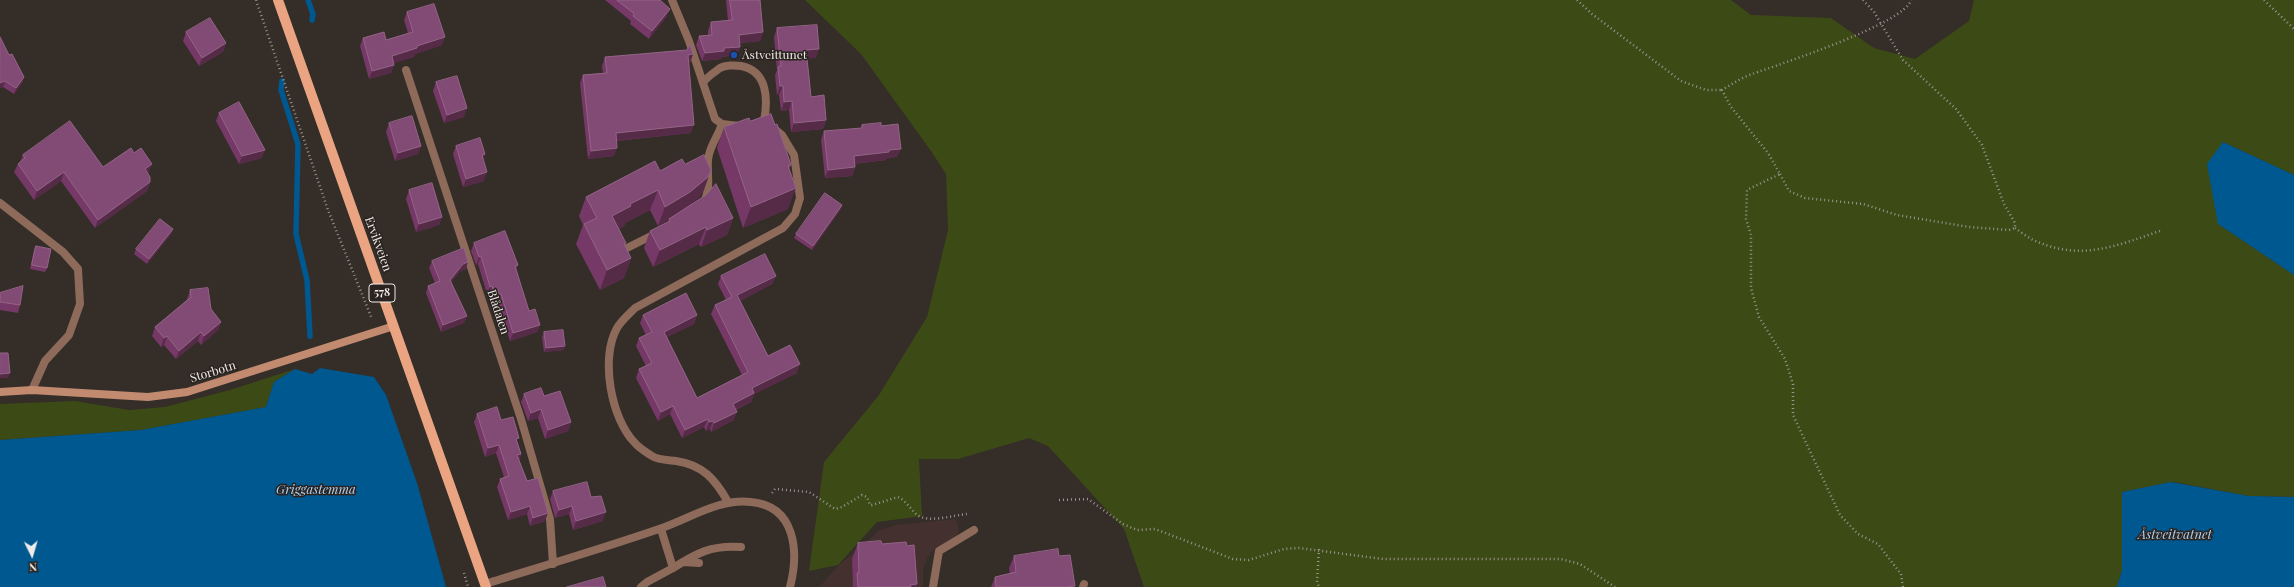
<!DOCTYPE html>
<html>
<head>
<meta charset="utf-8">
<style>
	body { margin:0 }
	#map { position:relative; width:2294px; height:587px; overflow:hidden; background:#342d28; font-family:"Playfair Display",serif }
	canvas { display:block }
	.north { position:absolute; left:12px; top:535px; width:40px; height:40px; -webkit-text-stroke:3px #2a231f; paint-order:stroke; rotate:175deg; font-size:11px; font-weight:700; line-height:16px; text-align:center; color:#f0ece9 }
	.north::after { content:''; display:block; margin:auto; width:14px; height:18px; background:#f0ece9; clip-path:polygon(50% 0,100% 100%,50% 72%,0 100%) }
</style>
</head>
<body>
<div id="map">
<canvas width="2294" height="587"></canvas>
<div class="north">N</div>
</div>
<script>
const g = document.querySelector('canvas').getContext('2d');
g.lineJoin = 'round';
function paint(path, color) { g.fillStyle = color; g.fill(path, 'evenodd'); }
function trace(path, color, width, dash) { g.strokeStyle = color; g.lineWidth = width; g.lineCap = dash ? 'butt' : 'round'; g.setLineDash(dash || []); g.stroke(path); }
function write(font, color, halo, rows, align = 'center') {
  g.font = font + ' "Playfair Display",serif'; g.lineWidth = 3; g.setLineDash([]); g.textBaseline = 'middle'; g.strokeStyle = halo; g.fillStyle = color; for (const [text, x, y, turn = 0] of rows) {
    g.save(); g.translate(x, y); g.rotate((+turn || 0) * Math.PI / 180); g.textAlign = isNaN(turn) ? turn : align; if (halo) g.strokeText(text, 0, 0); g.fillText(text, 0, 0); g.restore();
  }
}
paint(new Path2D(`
	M956,519L959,531L955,538L931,552L927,559L923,569V587H819L839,565L880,530L896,525Z`), '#44302e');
paint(new Path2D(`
	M805,0H1731L1751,15L1831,18L1874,48L1915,59L1969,21L1974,0H2294V175L2223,142L2218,224L2294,275V497L2249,496L2174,482L2122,492V570L2117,587H1144L1124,529L1048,446L1029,438L958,459H919L922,516L877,522L838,565L809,571L824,462L879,395L927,317L948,230L946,174L931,151L861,54Z
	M295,369L274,382L266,407L141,430L0,440V404L75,401L129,410L165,407L230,390Z`), '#3c4b15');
paint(new Path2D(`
	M2223,142L2294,175V275L2218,224L2207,164Z
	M320,368L374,377L386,395L417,483L446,587H0V440L141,430L266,407L274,382L295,369L312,374Z
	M2171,482L2249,496L2294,497V587H2117L2122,570V492Z`), '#005890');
trace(new Path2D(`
	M308,0L313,14L312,20
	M282,81L281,90L298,144L296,234L307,280L310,336`), '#005890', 5.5);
trace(new Path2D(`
	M256,0L328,210L372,319
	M1577,0L1592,14L1681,81L1706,90H1722
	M2264,0L2294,29
	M1780,174L1789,191L1805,198L1863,204L1897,215L1969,227L2009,230L2015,228V223L2004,204L1982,145L1956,109L1903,60L1874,12L1863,0
	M2015,228C2022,233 2030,239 2038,242C2082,261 2119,245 2160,231
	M772,493L775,489L809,492L835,509L842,507L862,495L867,497L870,505H872L898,497C905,500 910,508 916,514C927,524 954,515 967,514
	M1059,500L1088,499L1123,524L1137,530L1155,529L1233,559L1249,560L1284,549L1299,548L1383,559H1561L1580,564L1615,587
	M1319,549L1317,582L1319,587
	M464,573L468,587
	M1903,587L1901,574L1878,544L1858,534L1840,515L1793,415V384L1785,359L1759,317L1751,288V235L1746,219L1747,190L1780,174L1768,153L1731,107L1722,90C1732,84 1741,78 1752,74C1778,65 1906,23 1911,0`), '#9a9490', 2.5, [1, 3]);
trace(new Path2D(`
	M703,82C708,77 714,72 720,68C725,65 735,65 741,66C768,71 768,100 764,121
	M704,203C711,186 707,177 708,160C709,146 718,137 722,124
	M627,248L657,233
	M683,562L699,563
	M673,568C697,553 711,545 741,547
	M933,587L939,551L974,530
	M1083,587L1084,584`), '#8d6a59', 8);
trace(new Path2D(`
	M672,0L689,41L715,119L722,124L739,126
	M406,70L521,419L550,519L553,564
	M0,203L63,252L78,269L80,304L69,335L45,361L32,390
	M728,502C715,479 703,465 676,461C668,460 658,460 652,456C646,452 639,448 635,443C611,419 600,358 617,328C621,321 629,314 635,308L783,228L795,214L800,198L794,155L782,135L771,126
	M485,584C543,566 601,549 659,529C689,519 719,498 751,502C796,506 799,552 790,587
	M641,587L647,582L673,568L661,529`), '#8d6a59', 8);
trace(new Path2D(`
	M0,392L32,390L148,397L187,392L394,326`), '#c28b70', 8);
trace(new Path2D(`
	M278,0L486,587`), '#eba481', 10);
paint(new Path2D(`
	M605,0H661V1L667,16L649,39L630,24L631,21Z
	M726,0H760L763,32L760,41L740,43V47L737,55L722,57L721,59L702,61L696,45L699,36H708V31L711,22L728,21Z
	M407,12L442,45L415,54L414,57L393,63L394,65L391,73L369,79L360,46L363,38L386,40L408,33L404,20Z
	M777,28L816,58H807L811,97L826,120L823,129L791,132L789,110L781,111L779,95H777L775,75L777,70L774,37Z
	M186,32L226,43L223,52L199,66L183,41Z
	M0,37L9,55L24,77L22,83L14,94L3,87L0,88Z
	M693,54L690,63H689L691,133L616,141L614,156L588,159L580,83L583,75L603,73L602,66L605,57Z
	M436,82L464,117L444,123L433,91Z
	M219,113L262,158L239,164L216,121Z
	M750,121L775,125L791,165L789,169L788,209L743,228L717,148L724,127Z
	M389,123L421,146L418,154L395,161L386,132Z
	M862,125L881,126L897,157L887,158L886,160L854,164L855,167L852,176L825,178L821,140L824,131L861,128Z
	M456,146L485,154L483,160L484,181L463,187L453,154Z
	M23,155L103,167L149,172L148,173L150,182L147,191L95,228L61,181L34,200L14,172L18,164L20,162Z
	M685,164L704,190L700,196L688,207L733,218L727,235L701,247L699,244L653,267L644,248L650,231L668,222L669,220L658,226L650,210L625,223L624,226L619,229L625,246L631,258L624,278L600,290L576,244L583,225L579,216L586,197L660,171Z
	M409,190L442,217L439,225L416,232L406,199Z
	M842,205L841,209L812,250L794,238L796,234Z
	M173,229L171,234L147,264L134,254L136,249Z
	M474,243L518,265L516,269L529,311L540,325L537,332L510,341L498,302L492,303L489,293L487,294L478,264L476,265L471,251Z
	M36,246L47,268L45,272L30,269L34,250Z
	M432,261L466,269L460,271L451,282L467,316L464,323L441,332L426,293L428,286L435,283L429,268Z
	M721,276H776L772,284L740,301L768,356L797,373L754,394L751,402L735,410L734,420L711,432L710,429L706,431L704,427L682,438L670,414L658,421L636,378L639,369L646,366L636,346L639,338L646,335L640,323L643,315H697L694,324L667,337L697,398L742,375L711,314L715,305L726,300L718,284Z
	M190,290L211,309L221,322L218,330L201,345L198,341L176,359L164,345L161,347L152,336L155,327L187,301V299Z
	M0,293L20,305L18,313L0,310Z
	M544,332L564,350L544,352L542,337Z
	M524,394L544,396L571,422L568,431L545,439L538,418L528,421L521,402Z
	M477,414L501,420L518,443L521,454L519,461L545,521L530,526L527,514L508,520L497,487L500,479L504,477L496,453L485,457L474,422Z
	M553,491L591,497L603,521L573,530L569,514L555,518L550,499Z
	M858,543L907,546L917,584L916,587H852L853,585L852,559Z
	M1014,556H1059L1075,586L1074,587H991L995,577L1010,574L1009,568Z`), '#753867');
paint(new Path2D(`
	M670,9L667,16L649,39L652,31Z
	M763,32L760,41L736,43L739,35Z
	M445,37L442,45L415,54L414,57L389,65L392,56L417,46Z
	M226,43L223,52L199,66L202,58Z
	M740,47L737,55L722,57L721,59L702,61L705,53L724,48Z
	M819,49L816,58L803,59L806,50Z
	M693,54L690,63H685L688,55Z
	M394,65L391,73L369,79L372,71Z
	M24,77L22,83L14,94L16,88Z
	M5,81L3,87L0,88V83Z
	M780,86H783L779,95H777Z
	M792,101L789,110L781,111L784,102Z
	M467,108L464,117L444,123L447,115Z
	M826,120L823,129L791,132L794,123Z
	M694,125L691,133L613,141L616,133Z
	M421,146L418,154L395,161L398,153Z
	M617,148L614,156L588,159L591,151Z
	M901,149L897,157L887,158L886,160L851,164L854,156L889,150Z
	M265,150L262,158L239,164L242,156Z
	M485,154L482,163V155Z
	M152,164L149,172L142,178L145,169Z
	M855,167L852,176L825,178L828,170Z
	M711,170L704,190L700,196L683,212L658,226L665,207Z
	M64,172L61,181L34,200L37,191Z
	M487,172L484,181L463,187L466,179Z
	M150,182L147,191L95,228L98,220Z
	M796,188L788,209L743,228L751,207Z
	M658,190L650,210L625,223L624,226L605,236L612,216L630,204Z
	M842,205L841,209L812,250L813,246Z
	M442,217L439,225L416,232L419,224Z
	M733,218L727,235L701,247L707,230Z
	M706,227L699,244L653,267L660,250Z
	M173,229L171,234L147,264L149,259Z
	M481,256L478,264L476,265L479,257Z
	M631,258L624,278L600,290L607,270Z
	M468,262L466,269L460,271L447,287L450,280L463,264Z
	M776,276L772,284L734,304L737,295Z
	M492,286L489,293L487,294L490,287Z
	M501,294L498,302L492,303L495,295Z
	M697,315L694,324L661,340L664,332Z
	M467,316L464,323L441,332L443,325Z
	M221,322L218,330L201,345L204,336Z
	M540,325L537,332L510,341L513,333Z
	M201,332L198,341L176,359L179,351Z
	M167,336L164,345L161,347L164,338Z
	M565,346L564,350L544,352L546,348Z
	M800,364L797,373L754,394L751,402L729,412L733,404L752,388Z
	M10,373L8,378H0V374Z
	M673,406L670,414L658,421L661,412Z
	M541,409L538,418L528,421L531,413Z
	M737,412L734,420L711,432L714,423Z
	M708,419L704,427L682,438L685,430Z
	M713,421L710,429L706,431L709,422Z
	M571,422L568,431L545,439L548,430Z
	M499,445L496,453L485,457L488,448Z
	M521,454L518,462L517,455Z
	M530,506L527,514L508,520L511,512Z
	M572,506L569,514L555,518L559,510Z
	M606,512L603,521L573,530L576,521Z
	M548,513L545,521L530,526L533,518Z
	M917,584L916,587H910V585Z`), '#562b48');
const building = new Path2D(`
	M617,0H661H660L670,9L652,31L633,16L634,14Z
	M730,0H760L763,32L739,35L740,47L724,48V51L705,53L699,36L712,35L711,22L732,20Z
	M434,4L445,37L417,46V48L392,56L394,65L372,71L363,38L384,32L386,40L413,32L407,12Z
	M210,18L226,43L202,58L186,32Z
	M817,25L819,49L806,50L809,77L811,97L824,95L826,120L794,123L792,101L784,102L783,86H780L778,67L781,66L777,28Z
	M0,37L9,55L12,54L24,77L16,88L5,81L0,83Z
	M690,45L693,54L688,55L694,125L616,133L617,148L591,151L583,75L607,73L605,57L687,50Z
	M457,76L467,108L447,115L436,82Z
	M239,102L265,150L242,156L219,113Z
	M771,114L775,125L777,124L791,165L788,166L796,188L751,207L724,127L749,118L750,121Z
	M412,116L421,146L398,153L389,123Z
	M70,121L103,167L131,148L134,153L141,148L152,164L145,169L150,177V182L98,220L64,172L37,191L18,164L25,158L23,155Z
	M881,123V126L898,124L901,149L889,150V152L854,156L855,167L828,170L824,131L862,128V125Z
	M480,138L485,154L482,155L487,172L466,179L456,146Z
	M704,155L711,170L708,177L690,192L665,207L658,190L630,204L631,206L612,216L626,243L624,244L631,258L607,270L584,224L597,218L586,197L655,161L660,171L682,159L685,164Z
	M432,183L442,217L419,224L409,190Z
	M716,184L733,218L707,230L706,227L660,250L650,231L670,221L669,219L706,195Z
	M825,193L842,205L813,246L796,234Z
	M160,219L173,229L149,259L136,249Z
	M505,231L518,265L515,266L529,311L535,309L540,325L513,333L501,294L495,295L492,286L490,287L481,256L479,257L474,243Z
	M36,246L51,249L47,268L32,265Z
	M464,248L468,262L463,264L450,280L467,316L443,325L428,286L440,281L432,261Z
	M765,254L776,276L737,295L768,356L790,345L800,364L752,388L754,393L733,404L737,412L714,423L713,421L709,422L708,419L685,430L673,406L661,412L639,369L652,363L639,338L652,332L643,315L686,293L697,315L664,332L697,398L748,372L715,305L732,297L721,276Z
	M23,286L20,305L0,302V293Z
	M208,288L211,309L221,322L204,336L201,332L179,351L167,336L164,338L155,327L191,297L190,290Z
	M563,330L565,346L546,348L544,332Z
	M0,353H8L10,373L0,374Z
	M541,388L544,396L560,391L571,422L548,430L541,409L531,413L524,394Z
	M497,407L501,420L513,417L519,438L516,439L521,454L517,455L527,481L538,478L548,513L533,518L530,506L511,512L500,479L509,476L499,445L488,448L477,414Z
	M587,482L591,497L601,496L606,512L576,521L572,506L559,510L553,491Z
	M881,541L882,544L906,542L907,546L914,545L917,584L910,585L911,587H858L857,573H859L858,543Z
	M1058,549L1059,556L1070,555L1075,586L1067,587H996L995,577L1016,572L1014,556Z
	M603,577L606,587H567Z`);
paint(building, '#824b75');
trace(building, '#946487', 1);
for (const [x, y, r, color] of [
	[734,55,4,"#1a4fb4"]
]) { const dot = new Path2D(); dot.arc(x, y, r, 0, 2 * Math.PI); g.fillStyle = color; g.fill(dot); trace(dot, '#2a231f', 1.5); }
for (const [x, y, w] of [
	[382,293,26]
]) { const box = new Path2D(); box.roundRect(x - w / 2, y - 9, w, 18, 3); g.fillStyle = '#2a231f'; g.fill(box); trace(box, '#f0ece9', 1); }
write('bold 11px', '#f0ece9', null, [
	["578",382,293]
]);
write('12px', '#f0ece9', '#2a231f', [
	["Åstveittunet",742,55]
], 'left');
write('12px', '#f0ece9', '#2a231f', [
	["Ervikveien",378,244,70],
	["Blådalen",498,312,72],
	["Storbotn",213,372,-17]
]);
write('italic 13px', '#add0f0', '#2a231f', [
	["Griggastemma",316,490],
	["Åstveitvatnet",2175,535]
]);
</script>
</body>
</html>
